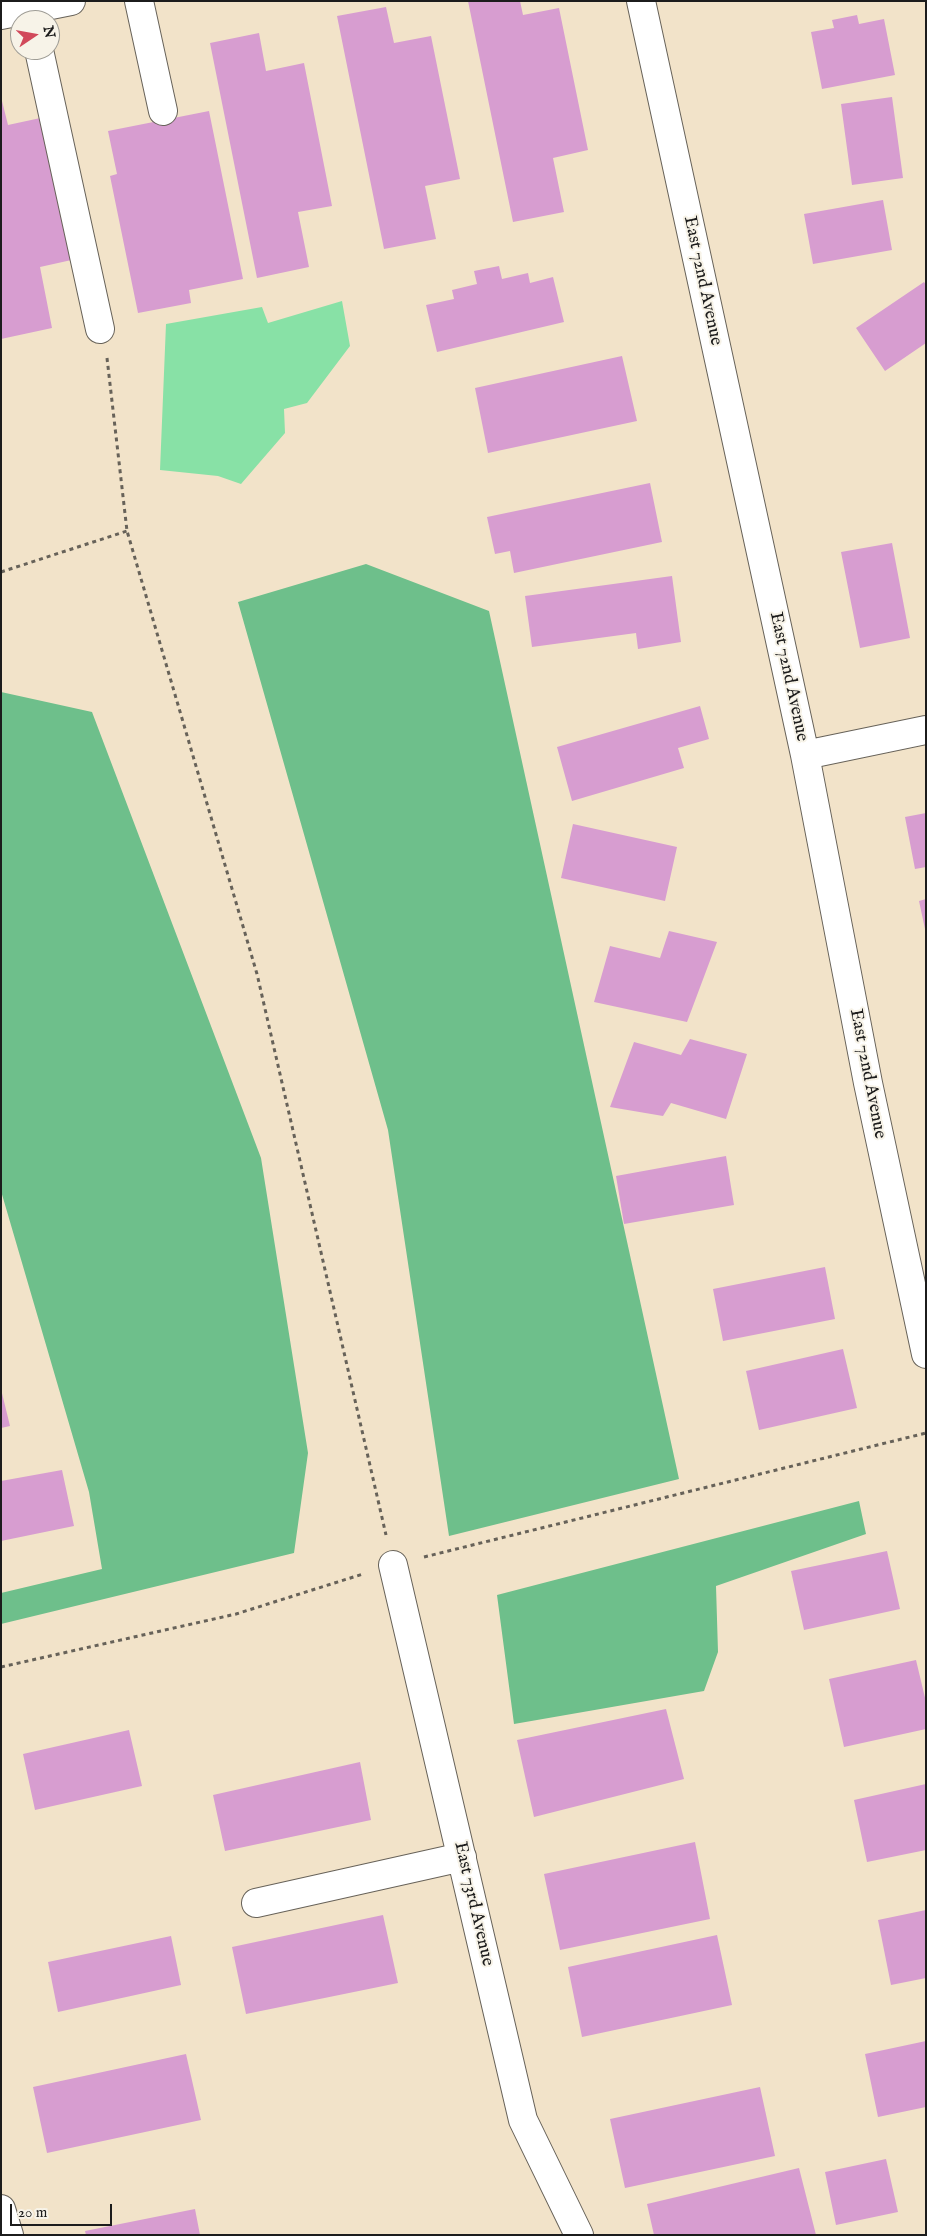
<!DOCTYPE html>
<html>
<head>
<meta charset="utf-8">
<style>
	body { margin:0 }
	#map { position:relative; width:927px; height:2236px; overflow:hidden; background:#f2e3c9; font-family:"IM FELL English",serif }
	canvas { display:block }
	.frame { position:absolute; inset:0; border:2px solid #1c1c1c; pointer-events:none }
	.north { position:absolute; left:10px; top:10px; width:50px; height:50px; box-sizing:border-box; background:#f7f3e8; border:1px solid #9f9d96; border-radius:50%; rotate:78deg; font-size:14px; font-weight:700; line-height:20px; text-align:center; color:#1c1c1c }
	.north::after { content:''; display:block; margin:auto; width:18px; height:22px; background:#d1495b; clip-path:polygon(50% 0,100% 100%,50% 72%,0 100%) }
	.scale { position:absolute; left:10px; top:2204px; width:102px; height:22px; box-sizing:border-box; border:2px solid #1c1c1c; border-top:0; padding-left:6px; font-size:15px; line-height:18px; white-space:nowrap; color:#1c1c1c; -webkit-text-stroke:4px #f7f3e8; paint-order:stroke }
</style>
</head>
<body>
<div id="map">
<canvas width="927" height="2236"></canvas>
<div class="frame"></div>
<div class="north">N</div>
<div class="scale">20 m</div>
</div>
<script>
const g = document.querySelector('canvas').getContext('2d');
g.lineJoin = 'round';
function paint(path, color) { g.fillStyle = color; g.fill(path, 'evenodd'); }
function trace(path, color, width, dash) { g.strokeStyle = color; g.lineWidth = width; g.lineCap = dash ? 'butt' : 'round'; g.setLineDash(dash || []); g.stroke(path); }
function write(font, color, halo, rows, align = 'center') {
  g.font = font + ' "IM FELL English",serif'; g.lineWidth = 4; g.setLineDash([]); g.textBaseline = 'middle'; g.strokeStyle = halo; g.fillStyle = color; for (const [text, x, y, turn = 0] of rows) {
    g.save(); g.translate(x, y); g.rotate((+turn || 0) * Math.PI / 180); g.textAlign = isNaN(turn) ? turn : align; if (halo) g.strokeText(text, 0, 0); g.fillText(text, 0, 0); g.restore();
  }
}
paint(new Path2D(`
	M342,301L350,346L307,403L284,409L285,433L241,484L218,476L160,470L166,324L262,307L268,323Z`), '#88e1a6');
paint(new Path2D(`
	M366,564L489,611L679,1479L449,1536L388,1130L238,602Z
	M1,692L92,712L261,1158L308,1453L294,1553L1,1624V1593L102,1569L89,1492L1,1191Z
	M859,1501L866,1534L716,1586L718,1652L704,1691L514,1724L497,1595Z`), '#6ebf8b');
paint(new Path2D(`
	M468,1H520L523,15L559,8L588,150L553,158L564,212L513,222Z
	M386,7L394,43L431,36L460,179L425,186L436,239L384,249L337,16Z
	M857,15L859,24L884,19L895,75L822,89L811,32L834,28L832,20Z
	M259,33L266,71L304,63L332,206L298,212L309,267L257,278L210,43Z
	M1,97L8,125L45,117L76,259L40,267L52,328L1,339Z
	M892,97L903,178L852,185L841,104Z
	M209,111L243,279L189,290L191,303L138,313L110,176L117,174L108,131Z
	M883,200L892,250L813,264L804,214Z
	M499,266L502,279L528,273L530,283L553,277L564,322L437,352L426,305L454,299L452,290L477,284L474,271Z
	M924,282L926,285V343L885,371L856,328Z
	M622,356L637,421L488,453L475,388Z
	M650,483L662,542L514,573L510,551L495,554L487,517Z
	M892,543L910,638L860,648L841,552Z
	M672,576L681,642L638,649L636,633L532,647L525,596Z
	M700,706L709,739L678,748L684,768L572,801L557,747Z
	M926,813V867L915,869L905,817Z
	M573,824L677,847L665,901L561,878Z
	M926,899V928L925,929L919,901Z
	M669,931L717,942L687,1022L594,1002L610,946L660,958Z
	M690,1039L747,1054L726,1119L671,1103L663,1116L610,1107L634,1042L681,1055Z
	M726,1156L734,1205L624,1224L616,1176Z
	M825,1267L835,1319L723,1341L713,1289Z
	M843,1349L857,1408L759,1430L746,1371Z
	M1,1389L10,1426L1,1428Z
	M62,1470L74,1526L1,1541V1481Z
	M887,1551L900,1609L804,1630L791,1571Z
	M916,1660L926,1702V1729L844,1747L829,1679Z
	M666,1709L684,1779L534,1817L517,1740Z
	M129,1730L142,1786L35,1810L23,1754Z
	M360,1762L371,1820L225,1851L213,1795Z
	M926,1784V1850L867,1862L854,1800Z
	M695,1842L710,1919L560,1950L544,1874Z
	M926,1910V1978L891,1985L878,1920Z
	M383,1915L398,1983L246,2014L232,1947Z
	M717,1935L732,2005L582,2037L568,1967Z
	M171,1936L181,1985L58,2012L48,1962Z
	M926,2041V2107L878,2117L865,2054Z
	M186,2054L201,2120L47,2153L33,2087Z
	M760,2087L775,2156L625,2188L610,2119Z
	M886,2159L898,2212L836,2225L825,2172Z
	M799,2168L816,2235H654L647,2204Z
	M195,2209L200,2235H86L85,2231Z`), '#d79dd0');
const minor = new Path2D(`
	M139,1L163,111
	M641,1L805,755L868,1083L926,1354
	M1,15L71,1
	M39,50L100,329
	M805,755L926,730
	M393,1565L523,2120L579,2235
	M256,1903L462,1857
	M1,2209L9,2235`);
trace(minor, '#676259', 30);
trace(new Path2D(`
	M107,358L127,531L257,974L386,1535
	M1,572L127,531
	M424,1557L926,1433
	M1,1667L236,1614L363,1574`), '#676259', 3, [4, 4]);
trace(minor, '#fff', 28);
write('18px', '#1c1c1c', '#f7f3e8', [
	["East 72nd Avenue",702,281,78],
	["East 72nd Avenue",788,677,78],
	["East 72nd Avenue",867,1074,79],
	["East 73rd Avenue",473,1904,77]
]);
</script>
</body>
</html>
